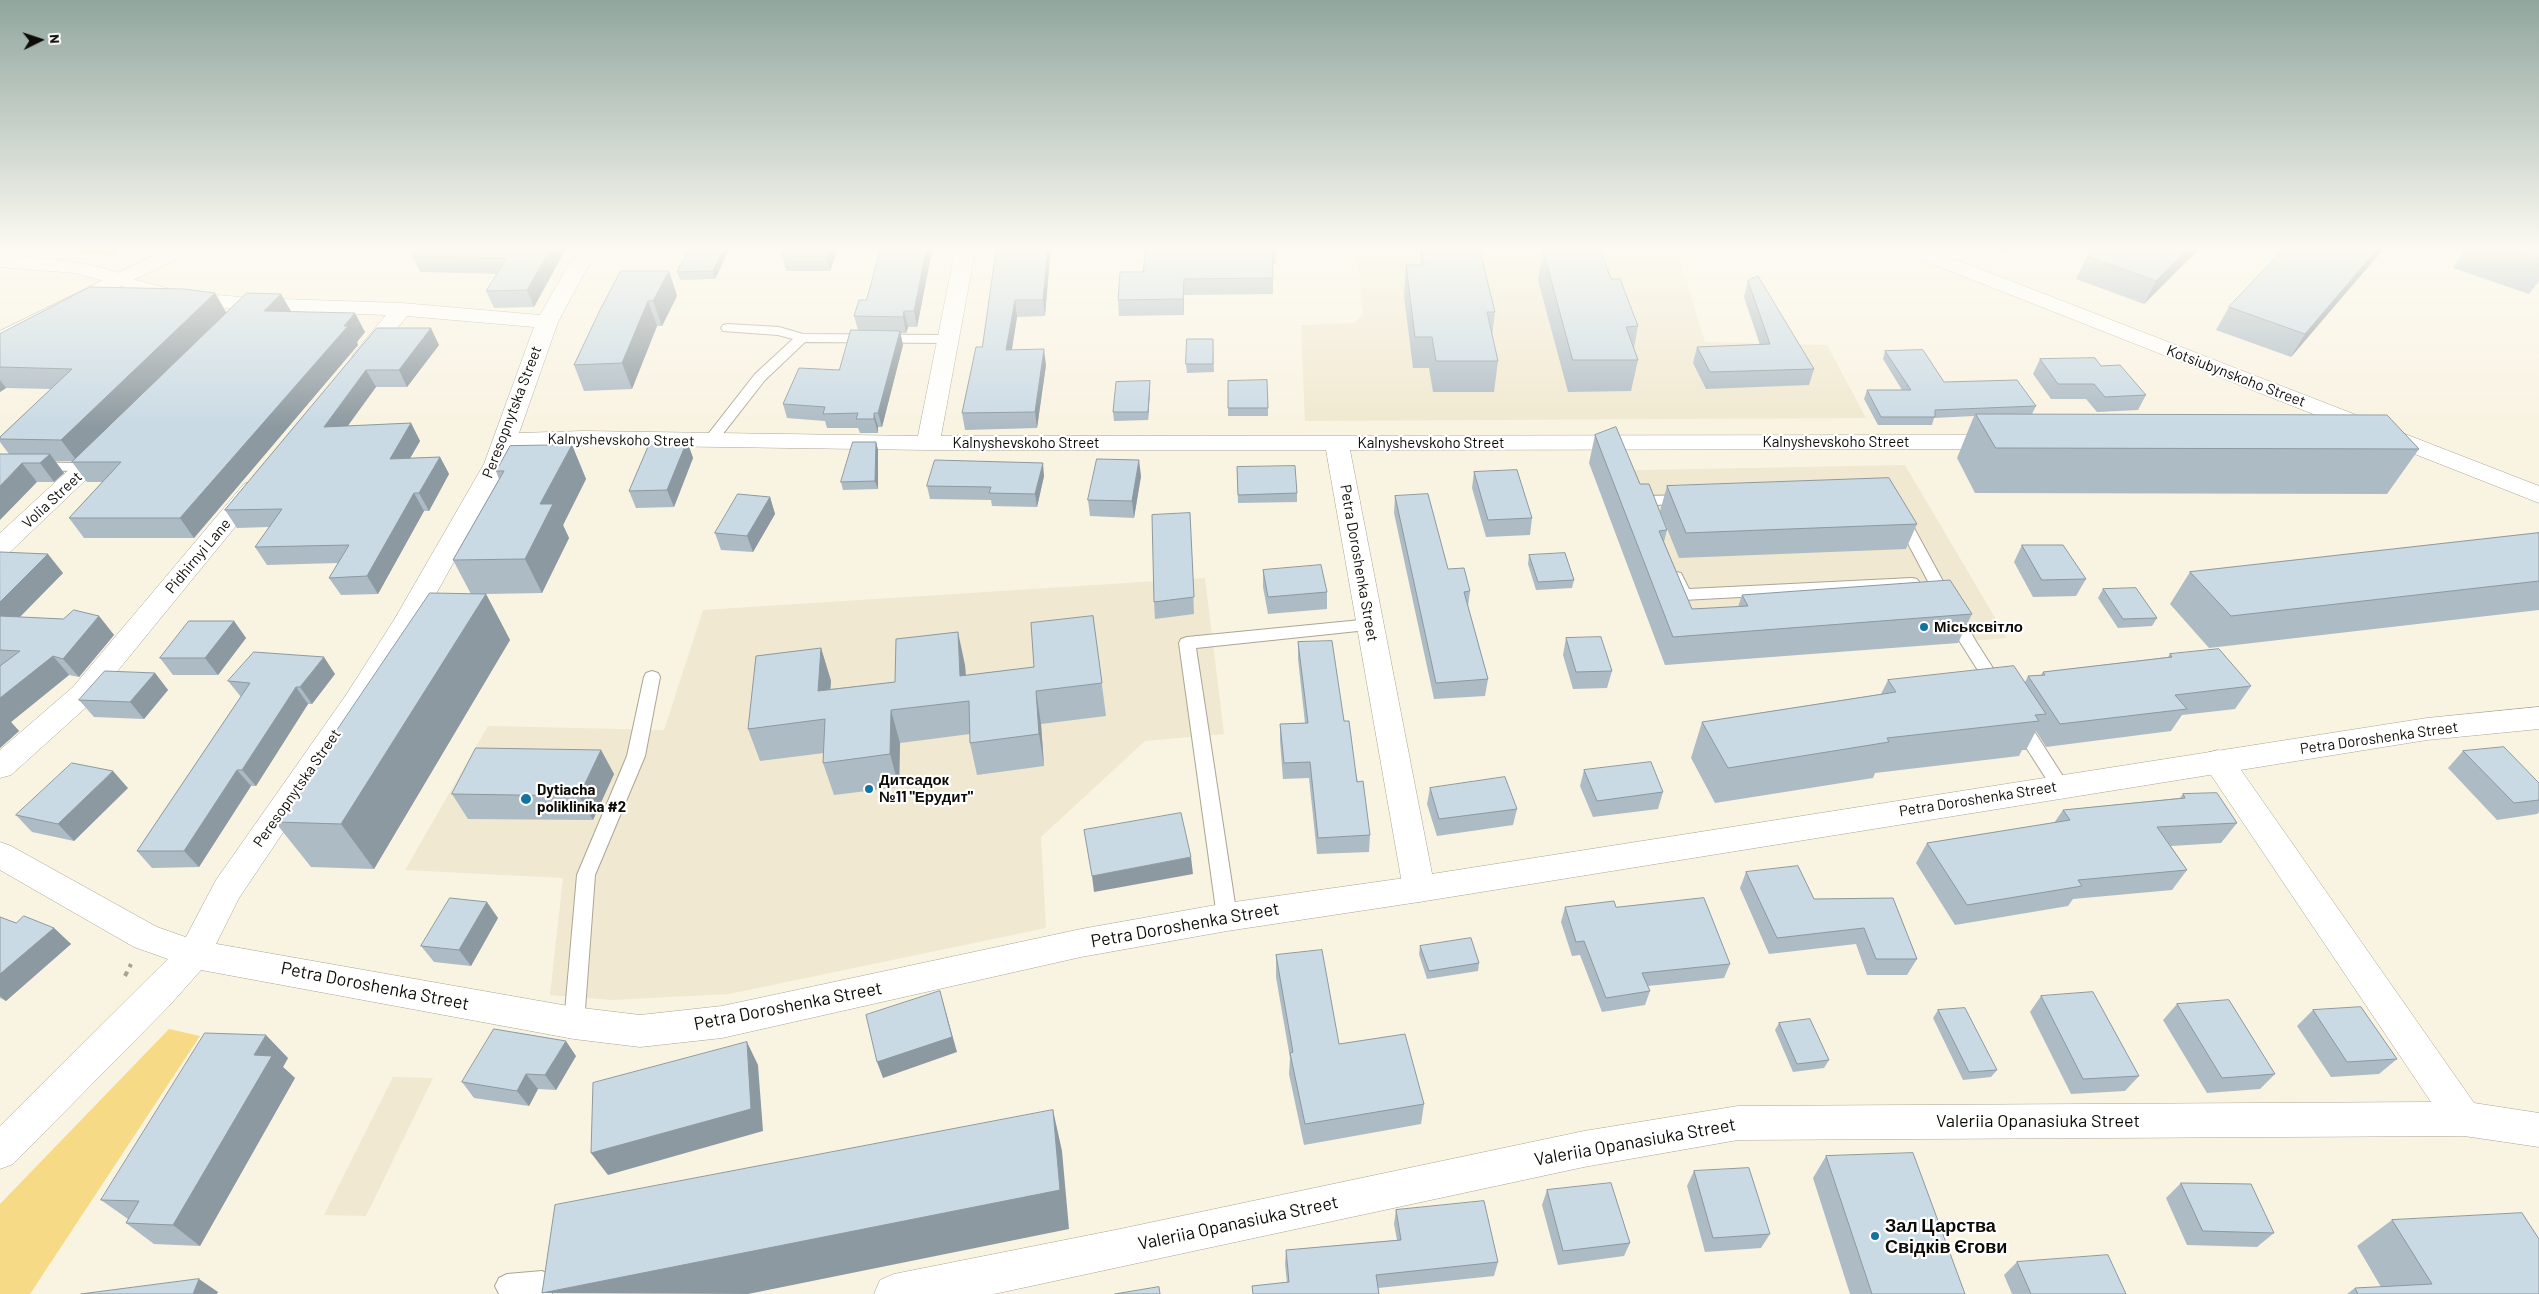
<!DOCTYPE html>
<html>
<head>
<meta charset="utf-8">
<style>
	body { margin:0 }
	#map { position:relative; width:2539px; height:1294px; overflow:hidden; background:#f9f3e2; font-family:Barlow,sans-serif }
	canvas { display:block }
	.north { position:absolute; left:15px; top:15px; width:50px; height:50px; -webkit-text-stroke:4px #fff; paint-order:stroke; rotate:86deg; font-size:14px; font-weight:700; line-height:20px; text-align:center; color:#0e0c07 }
	.north::after { content:''; display:block; margin:auto; width:18px; height:22px; background:#0e0c07; clip-path:polygon(50% 0,100% 100%,50% 72%,0 100%) }
</style>
</head>
<body>
<div id="map">
<canvas width="2539" height="1294"></canvas>
<div class="north">N</div>
</div>
<script>
const g = document.querySelector('canvas').getContext('2d');
g.lineJoin = 'round';
function paint(path, color) { g.fillStyle = color; g.fill(path, 'evenodd'); }
function trace(path, color, width, dash) { g.strokeStyle = color; g.lineWidth = width; g.lineCap = dash ? 'butt' : 'round'; g.setLineDash(dash || []); g.stroke(path); }
function write(font, color, halo, rows, align = 'center') {
  g.font = font + ' Barlow,sans-serif'; g.lineWidth = 4.5; g.setLineDash([]); g.textBaseline = 'middle'; g.strokeStyle = halo; g.fillStyle = color; for (const [text, x, y, turn = 0] of rows) {
    g.save(); g.translate(x, y); g.rotate((+turn || 0) * Math.PI / 180); g.textAlign = isNaN(turn) ? turn : align; if (halo) g.strokeText(text, 0, 0); g.fillText(text, 0, 0); g.restore();
  }
}
paint(new Path2D(`
	M1356,246H1676L1705,342L1827,345L1866,418L1305,421L1301,325L1354,323L1363,314Z
	M1905,465L2007,638L1665,665L1592,471Z
	M1205,578L1224,734L1145,741L1041,837L1046,928L729,994L612,1000L550,995L563,878L405,870L488,726L664,730L703,610Z
	M393,1077L433,1078L366,1216L324,1215Z`), '#f0e8d0');
paint(new Path2D(`
	M28,246H132L109,256Z
	M169,1029L200,1036L30,1294H0V1204Z`), '#f6da86');
const service = new Path2D(`
	M727,324L779,327L803,334L947,335L953,339L947,343L805,342L765,380L715,444L710,445L703,441L705,438L755,374L793,339L778,335L723,331L721,328L723,325Z
	M0,462L87,463L94,467L87,471L0,470Z
	M1685,495L1690,497L1692,500L1690,503L1656,505L1658,512L1651,517L1646,515L1640,501L1647,496Z
	M1901,512L1908,517L1975,640L2005,687L2003,691L1997,693L1991,691L1960,642L1894,517Z
	M1676,572L1681,573L1689,589L1912,578L1917,579L1920,583L1917,587L1912,588L1683,600L1677,599L1668,577L1671,573Z
	M1371,619L1377,621L1379,625L1377,629L1196,648L1237,917L1234,923L1227,925L1220,923L1217,917L1179,643L1181,639L1187,637Z
	M652,671L658,673L660,677L645,756L595,875L584,1023L581,1030L574,1032L567,1030L564,1023L577,875L627,756L644,677L646,673Z
	M2019,716L2025,717L2066,781L2069,786L2066,791L2060,793L2054,791L2013,727L2010,722L2013,717Z
	M542,1271L550,1275L554,1283L552,1294H499L495,1286L499,1278L507,1274Z`);
const minor = new Path2D(`
	M584,246H604L587,268L558,322L519,433L583,431L918,436L956,246H976L941,436L2000,435L2008,437L2012,442L2008,447L2000,449L1350,450L1435,889L1430,898L1419,902L1408,898L1403,889L1326,450H928L583,445L514,447L508,464L415,632L366,709L239,898L206,964L194,968L182,964L177,954L216,880L346,695L394,620L484,464L534,327L407,316L371,361L363,363L355,361L352,356L386,315L252,310L181,304L125,289L122,284L118,285L75,273L0,267V255C43,258 84,260 125,275L127,280L132,279L182,292L252,298L402,303L540,315L568,266Z
	M107,440L115,442L119,447L115,452L9,553L0,555V533L99,442Z
	M253,481L262,484L265,489L262,494L93,701L11,775L0,778V750L73,687L244,484Z
	M2218,750L2229,753L2474,1103L2539,1113V1147L2464,1136L1738,1140L1584,1167L994,1294H874L880,1280L894,1274L1120,1229L1584,1131L1738,1106L2431,1102L2207,769L2203,761L2207,753Z`);
const tertiary = new Path2D(`
	M1894,246H1921L2539,486V503L1897,250Z
	M2539,707V729L2427,740L1419,902L1227,931L1081,957L722,1038L640,1047L574,1039L201,970L169,1006L13,1164L0,1169V1126L168,959L134,947L0,870V842L11,846L157,927L194,940L574,1007L640,1015L722,1006L1081,929L1227,903L1419,876L2427,718Z`);
const primary = new Path2D(`
	M173,246H198L195,250L0,345V331Z`);
trace(service, '#aaa595', 2);
trace(minor, '#aaa595', 1);
trace(tertiary, '#aaa595', 1);
trace(primary, '#aaa595', 1);
trace(new Path2D(`
	M125,976L131,964`), '#a7a396', 4, [5, 5]);
paint(service, '#fff');
paint(minor, '#fff');
paint(tertiary, '#fff');
paint(primary, '#fff');
paint(new Path2D(`
	M421,246H570L563,254L534,307L494,308L486,291L497,274L420,272L412,256Z
	M691,246H731L715,279L680,280L677,272Z
	M786,246H839L830,271H786L782,256Z
	M933,246L917,327H908L906,333H900L903,345L882,427H878V433H860L858,428H827L825,421L787,418L783,404L839,370L858,330L854,316L866,300Z
	M1051,246L1045,316L1017,317L1012,350L1046,365L1037,428L965,430L962,413L982,347Z
	M1276,246V264H1273V294L1184,295V315L1119,316L1118,300L1143,272Z
	M1988,246H2012L2005,252Z
	M2098,246H2202L2144,304L2076,279L2087,256Z
	M2386,246L2291,357L2216,330L2229,307Z
	M2468,246H2539V281L2529,294L2453,268Z
	M1421,248L1495,312L1492,336L1498,361L1494,392H1433L1429,368H1413L1404,296L1406,265H1420Z
	M1543,249L1611,279L1638,326L1634,348L1638,360L1631,391L1568,392L1538,280Z
	M669,271L677,296L662,326H657L632,389L584,391L574,365Z
	M1748,281L1814,369L1809,385L1706,389L1693,363L1697,347L1760,345L1744,297Z
	M215,293L226,312L281,294L291,312L365,332L357,342L358,345L194,538H84L69,518L102,482H87L72,462L73,461H55L64,473L54,482H37L9,454L0,442V437L51,389L6,388L0,392V334Z
	M377,328L439,345L407,387H376L347,426L411,423L420,441L410,458L440,457L449,474L429,511H424L378,594L341,595L329,578L338,563L267,565L255,547L269,527L237,528L225,510Z
	M1213,339L1214,372L1187,373L1186,364Z
	M1885,351L1944,382L2036,406L2032,414L2419,449L2387,494L1975,493L1957,458L1974,416L1934,418L1932,425H1878L1864,399L1867,390H1902L1883,359Z
	M2040,359L2101,366L2146,395L2138,410L2097,412L2086,399H2051L2033,374Z
	M1228,381L1268,408V416H1228Z
	M1150,390L1148,420L1114,421L1113,412Z
	M1595,435L1640,484L1667,530L1664,542L1692,609L1738,607L1742,595L1972,614L1958,643L1665,665L1589,463Z
	M687,441L693,458L674,507L636,508L629,491Z
	M876,442L878,450V489L843,490L841,482Z
	M572,445L586,479L563,525L569,538L542,593L486,594L510,640L374,869L311,867L275,822L471,594L453,560L499,479L496,471Z
	M1237,467L1297,493V502L1238,503Z
	M1474,472L1532,518L1530,535L1486,537L1472,488Z
	M1044,476L1037,507L992,506L991,500L930,499L927,486Z
	M1141,476L1134,518L1090,516L1088,500Z
	M1667,486L1917,524L1906,549L1679,558L1660,511Z
	M1395,496L1448,569L1470,591L1468,606L1488,679L1485,696L1434,699L1394,513Z
	M770,497L775,514L753,552L721,550L715,533Z
	M1190,513L1194,614L1155,619L1154,602Z
	M2539,533V610L2209,648L2170,604L2190,572Z
	M2022,545L2086,579L2076,596L2033,597L2014,562Z
	M0,552L63,573L20,617L63,619L99,616L114,635L79,677L69,675L11,722L19,731L0,748Z
	M1529,555L1574,580L1572,588L1536,590L1528,564Z
	M1263,570L1327,592V609L1268,614L1263,587Z
	M2103,589L2157,618L2152,626L2118,628L2098,598Z
	M1093,616L1106,716L1041,724L1044,766L977,775L970,743V734L900,743L899,787L834,795L823,763L824,753L760,761L748,729L821,648L831,681L830,689L895,682L965,665L966,675L1034,667Z
	M234,621L246,638L218,675H173L160,658Z
	M1566,638L1612,671L1607,688L1573,689L1563,655Z
	M1298,642L1344,721L1370,835L1369,852L1317,854L1309,778L1283,779L1280,741V724L1305,723L1298,659Z
	M2170,654L2251,686L2235,709L2182,715L2171,731L2046,747L2036,731L2026,750H2022L2019,756L1875,773L1873,778L1715,803L1691,758L1702,722L1881,694L1888,680L2025,682L2028,676L2041,675L2043,672L2168,657Z
	M155,673L168,690L144,719L94,717L79,700Z
	M335,674L312,704H308L256,786H251L199,867L152,868L137,851L241,697L228,681Z
	M601,750L614,774L593,820L468,819L452,794Z
	M2463,751L2539,783V812L2537,814L2497,820L2448,768Z
	M1584,770L1663,792L1658,809L1593,817L1580,786Z
	M128,788L74,841L32,832L16,815Z
	M1430,788L1517,809L1513,825L1437,836L1427,804Z
	M2183,794L2237,823L2221,843L2171,846L2187,870L2172,890L2073,899L2068,906L1955,925L1916,863L1927,843L2054,823L2063,810L2180,798Z
	M1746,872L1814,899L1893,898L1917,959L1907,975H1867L1856,944L1769,954L1740,888Z
	M1565,907H1616L1730,964L1724,978L1648,986L1650,991L1645,1005L1602,1012L1580,955L1572,956L1561,922Z
	M0,917L16,923L54,928L71,944L6,1001L0,998Z
	M498,918L471,966L434,962L421,946Z
	M1420,946L1479,963L1478,971L1427,979L1419,954Z
	M1276,955L1339,1044L1424,1104L1421,1124L1304,1145L1289,1074L1290,1058L1276,977Z
	M2041,996L2139,1076L2125,1091L2071,1094L2030,1012Z
	M2177,1004L2275,1074L2260,1089L2207,1093L2163,1020Z
	M1938,1010L1997,1070L1991,1077L1963,1080L1933,1018Z
	M2313,1010L2397,1059L2379,1074L2331,1077L2297,1026Z
	M1779,1023L1829,1060L1824,1068L1793,1072L1775,1030Z
	M576,1056L556,1090L538,1089L529,1106L474,1098L462,1082Z
	M288,1058L283,1067L295,1078L200,1246L154,1244L126,1223L128,1219L101,1200Z
	M1826,1156L1965,1294H1850L1813,1178Z
	M1694,1171L1770,1234L1761,1248L1705,1252L1687,1186Z
	M2181,1183L2274,1233L2257,1247L2187,1245L2166,1198Z
	M1547,1190L1630,1243L1624,1256L1558,1265L1542,1205Z
	M1396,1210L1498,1262L1494,1276L1378,1288L1379,1294H1253L1252,1286L1287,1283L1285,1264L1286,1250L1397,1240L1394,1224Z
	M2392,1220L2539,1294H2347L2355,1288L2381,1287L2357,1246Z
	M2017,1262L2126,1294H2012L2004,1275Z`), '#adbbc5');
paint(new Path2D(`
	M552,246H570L563,254L534,307L527,290Z
	M725,246H731L715,279L713,271Z
	M830,246H839L830,271L826,256Z
	M927,246H933L917,327L914,311Z
	M1048,246H1051L1045,316L1043,300Z
	M2007,246H2012L2005,252Z
	M2191,246H2202L2144,304L2156,281Z
	M2380,246H2386L2291,357L2305,334Z
	M669,271L677,296L662,326L653,301Z
	M1184,279V315L1183,299Z
	M215,293L227,314L77,461L61,440Z
	M281,294L292,313L264,311Z
	M1015,300L1017,317L1009,366L1006,350Z
	M648,301L657,326L632,389L622,363Z
	M904,311L908,327L906,333L903,317Z
	M355,313L365,332L357,342L358,345L194,538L180,518L344,326Z
	M431,328L439,345L407,387L399,370Z
	M900,331L903,345L882,427L878,413Z
	M1044,349L1046,365L1037,428L1035,412Z
	M366,370L376,387L334,445L324,427Z
	M0,380L6,388L0,392Z
	M1150,381V390L1148,420V412Z
	M874,413L878,427V433L874,419Z
	M411,423L420,441L400,476L390,459Z
	M687,441L693,458L674,507L667,490Z
	M876,442L878,450V489L875,481Z
	M572,445L586,479L563,525L569,538L542,593L525,559L540,504Z
	M50,454L64,473L54,482L40,463Z
	M440,457L449,474L429,511L419,493Z
	M1139,460L1141,476L1134,518L1132,501Z
	M22,463L37,482L0,520V486Z
	M1043,463L1044,476L1037,507L1035,494Z
	M414,493L424,511L378,594L367,576Z
	M770,497L775,514L753,552L747,536Z
	M48,554L63,573L3,634L0,631V602Z
	M486,594L510,640L374,869L341,824Z
	M99,616L114,635L79,677L63,659Z
	M234,621L246,638L218,675L205,658Z
	M958,632L965,665L967,701L960,676Z
	M821,648L831,681L828,723L818,691Z
	M53,656L69,675L11,722L19,731L0,748V698Z
	M324,657L335,674L312,704L300,687Z
	M155,673L168,690L144,719L130,702Z
	M296,687L308,704L256,786L242,770Z
	M1036,691L1041,724L1044,766L1039,734Z
	M891,710L900,743L899,787L890,754Z
	M601,750L614,774L593,820L579,796Z
	M237,770L251,786L199,867L184,851Z
	M113,771L128,788L74,841L58,824Z
	M1191,857L1193,874L1094,892L1092,876Z
	M487,902L498,918L471,966L459,950Z
	M54,928L71,944L6,1001L0,996V974Z
	M940,991L957,1052L883,1078L877,1062Z
	M266,1035L288,1058L283,1067L295,1078L200,1246L173,1225L254,1055Z
	M566,1041L576,1056L556,1090L545,1075Z
	M747,1042L758,1065L763,1131L608,1175L591,1153Z
	M526,1074L538,1089L529,1106L517,1091Z
	M1053,1110L1062,1151L1069,1229L748,1294L542,1293Z
	M199,1279L218,1292L217,1294H193Z`), '#8d99a0');
const building = new Path2D(`
	M421,246H552L527,290L486,291L507,258L412,256Z
	M691,246H725L713,271L677,272Z
	M786,246H830L826,256H782Z
	M882,246H927L914,311H904L903,317L854,316L859,300H866Z
	M997,246H1048L1043,300H1015L1006,350L1044,349L1035,412L962,413L976,347H982Z
	M1146,246H1276V248H1272L1273,278L1184,279L1183,299L1118,300L1120,272H1143Z
	M2098,246H2191L2156,281L2087,256Z
	M2287,246H2380L2305,334L2229,307Z
	M2497,246H2539V259Z
	M1421,248H1479L1495,312H1487L1498,361H1436L1432,337H1415L1406,265H1424Z
	M1543,249H1600L1611,279H1620L1638,326L1626,327L1638,360H1573Z
	M621,271H669L653,301H648L622,363L574,365L600,310Z
	M1758,276L1814,369L1710,372L1697,347L1770,344L1748,281Z
	M90,287L184,289L215,293L61,440L0,439V437L72,369L0,367V334Z
	M247,293L281,294L264,311L355,313L344,326H348L180,518H69L121,462H72Z
	M377,328H431L399,370H366L324,427L411,423L390,459L440,457L419,493H414L367,576L329,578L349,545L255,547L282,509L225,510Z
	M851,330L900,331L878,413H874V419H856L858,413L823,414L825,407L783,404L799,368L839,370Z
	M1187,339H1213V364H1186Z
	M1923,350L1944,382L2017,380L2036,406L1935,410V417H1881L1867,390H1911L1885,351Z
	M2095,358L2101,366L2120,365L2146,395L2105,397L2094,384H2058L2040,359Z
	M1267,380L1268,408H1228V381Z
	M1150,381L1148,412H1113L1116,382Z
	M1976,414L2387,415L2419,449L1996,448Z
	M1616,427L1640,484H1649L1667,530L1659,531L1692,609L1748,606L1742,595L1950,580L1972,614L1673,637L1595,435Z
	M687,441L667,490L629,491L650,442Z
	M853,442H876L875,481L841,482Z
	M572,445L540,504H553L525,559L453,560L504,471H496L510,446Z
	M0,454H50L40,463H22L0,486Z
	M1097,459L1139,460L1132,501L1088,500Z
	M935,460L1043,463L1035,494L989,493L991,487L927,486Z
	M1295,466L1297,493L1238,495L1237,467Z
	M1517,470L1532,518L1488,520L1474,472Z
	M1889,478L1917,524L1686,533L1667,486Z
	M738,494L770,497L747,536L715,533Z
	M1428,494L1448,569L1464,568L1470,591L1464,592L1488,679L1436,683L1395,496Z
	M1190,513L1194,597L1154,602L1152,515Z
	M2539,533V581L2231,616L2190,572Z
	M2022,545H2063L2086,579L2042,580Z
	M0,552L48,554L0,602Z
	M1565,553L1574,580L1538,582L1529,555Z
	M1321,565L1327,592L1268,597L1263,570Z
	M2136,588L2157,618L2123,619L2103,589Z
	M430,593L486,594L341,824L275,822Z
	M74,610L99,616L63,659L53,656L0,698V666L20,651L0,650V616L63,619Z
	M1093,616L1102,683L1036,691L1039,734L970,743L969,701L891,710L890,754L823,763L825,719L748,729L756,656L821,648L818,691L895,682L896,639L958,632L960,676L1034,667L1031,623Z
	M189,621H234L205,658H160Z
	M1601,637L1612,671L1576,672L1566,638Z
	M1332,641L1344,721H1349L1357,782L1363,781L1370,835L1318,838L1310,762L1284,763L1280,724L1308,723L1298,642Z
	M2219,649L2251,686L2175,695L2187,709L2060,724L2028,676L2045,675L2043,672L2172,657L2170,654Z
	M254,652L324,657L300,687H296L242,770H237L184,851H137L250,683L228,681Z
	M2014,666L2046,714L2035,715L2039,721L1887,738L1889,742L1728,768L1702,722L1896,692L1888,680Z
	M105,671L155,673L130,702L79,700Z
	M2504,747L2539,783V800L2514,803L2463,751Z
	M476,748L601,750L579,796L452,794Z
	M1651,762L1663,792L1597,801L1584,770Z
	M72,763L113,771L58,824L16,815Z
	M1505,777L1517,809L1439,819L1430,788Z
	M2217,793L2237,823L2157,827L2187,870L2078,880L2082,886L1967,905L1927,843L2070,820L2063,810L2185,798L2183,794Z
	M1181,813L1191,857L1092,876L1084,830Z
	M1798,866L1814,899L1893,898L1917,959H1876L1864,928L1777,938L1746,872Z
	M450,898L487,902L459,950L421,946Z
	M1704,898L1730,964L1642,973L1650,991L1606,998L1584,941L1576,942L1565,907L1614,901L1616,907Z
	M24,916L54,928L0,974V917L16,923Z
	M1471,938L1479,963L1429,971L1420,946Z
	M1322,950L1339,1044L1405,1034L1424,1104L1305,1124L1290,1053L1293,1052L1276,955Z
	M940,991L952,1037L877,1062L866,1015Z
	M2093,992L2139,1076L2083,1079L2041,996Z
	M2229,1000L2275,1074L2222,1078L2177,1004Z
	M2361,1007L2397,1059L2347,1062L2313,1010Z
	M1965,1008L1997,1070L1969,1072L1938,1010Z
	M1810,1019L1829,1060L1797,1064L1779,1023Z
	M494,1029L566,1041L545,1075L526,1074L517,1091L462,1082Z
	M205,1033L266,1035L254,1055L272,1056L173,1225L126,1223L139,1201L101,1200Z
	M747,1042L751,1109L591,1153L593,1083Z
	M1053,1110L1060,1190L542,1293L555,1205Z
	M1913,1153L1965,1294H1872L1826,1156Z
	M1749,1168L1770,1234L1713,1238L1694,1171Z
	M1611,1183L1630,1243L1563,1251L1547,1190Z
	M2181,1183L2251,1184L2274,1233L2203,1231Z
	M1484,1201L1498,1262L1376,1275L1379,1294H1253L1252,1286L1289,1282L1286,1250L1401,1240L1396,1210Z
	M2522,1213L2539,1239V1294H2358L2355,1288L2432,1284L2392,1220Z
	M2108,1255L2126,1294H2031L2017,1262Z
	M199,1279L193,1294H81Z
	M1159,1287L1160,1294H1115Z`);
paint(building, '#c9dae5');
trace(building, '#8d99a0', 1);
const sky = g.createLinearGradient(0, 0, 0, 427);
sky.addColorStop(0, '#91a69e');
sky.addColorStop(0.58, '#fcfaf2');
sky.addColorStop(1, '#fcfaf200');
g.fillStyle = sky;
g.fillRect(0, 0, 2539, 427);
for (const [x, y, r, color] of [
	[1924,627,5,"#1474a1"],
	[869,789,5,"#1474a1"],
	[526,799,6,"#1474a1"],
	[1875,1236,5,"#1474a1"]
]) { const dot = new Path2D(); dot.arc(x, y, r, 0, 2 * Math.PI); g.fillStyle = color; g.fill(dot); trace(dot, '#fff', 2); }
write('15px', '#0e0c07', '#fff', [
	["Kotsiubynskoho Street",2236,376,21],
	["Peresopnytska Street",512,412,-69],
	["Kalnyshevskoho Street",621,440,1],
	["Kalnyshevskoho Street",1836,442],
	["Kalnyshevskoho Street",1026,443],
	["Kalnyshevskoho Street",1431,443],
	["Volia Street",52,500,-43],
	["Pidhirnyi Lane",198,556,-50],
	["Petra Doroshenka Street",1359,563,80],
	["Petra Doroshenka Street",2379,738,-8],
	["Peresopnytska Street",297,788,-55],
	["Petra Doroshenka Street",1978,799,-9]
]);
write('bold 15px', '#0e0c07', '#fff', [
	["Міськсвітло",1934,627],
	["Дитсадок",879,780],
	["№11 \"Ерудит\"",879,797],
	["Dytiacha",537,790],
	["poliklinika #2",537,807]
], 'left');
write('18px', '#0e0c07', '#fff', [
	["Petra Doroshenka Street",1185,925,-10],
	["Petra Doroshenka Street",375,986,11],
	["Petra Doroshenka Street",788,1006,-11],
	["Valeriia Opanasiuka Street",2038,1121],
	["Valeriia Opanasiuka Street",1635,1142,-10],
	["Valeriia Opanasiuka Street",1238,1223,-12]
]);
write('bold 18px', '#0e0c07', '#fff', [
	["Зал Царства",1885,1226],
	["Свідків Єгови",1885,1247]
], 'left');
</script>
</body>
</html>
